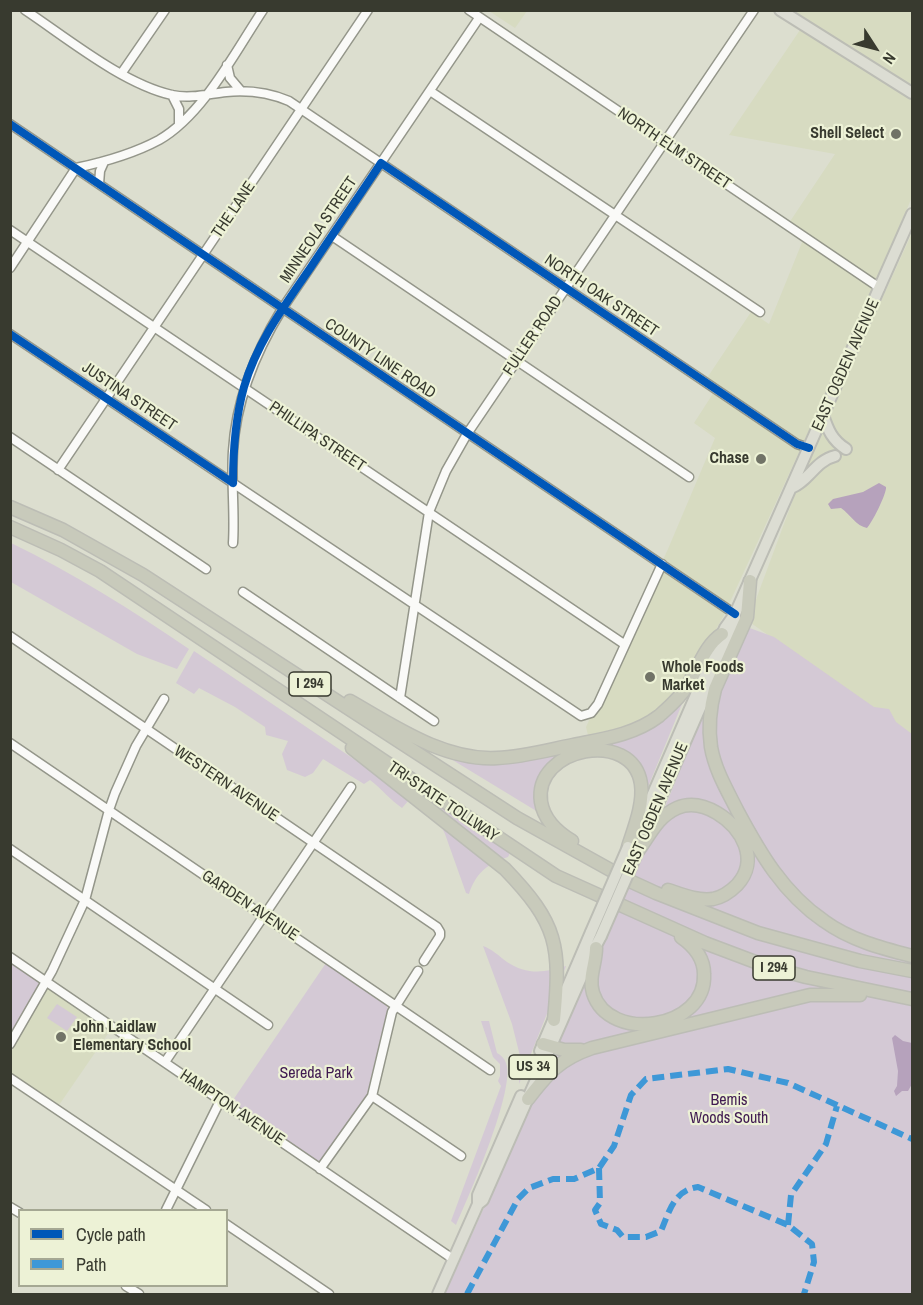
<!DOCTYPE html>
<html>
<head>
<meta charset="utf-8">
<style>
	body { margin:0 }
	#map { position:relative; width:923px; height:1305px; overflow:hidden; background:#dcdecf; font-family:"Archivo Narrow",sans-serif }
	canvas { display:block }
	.frame { position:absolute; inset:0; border:12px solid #383a2f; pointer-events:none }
	.legend { position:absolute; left:18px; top:1209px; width:210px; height:78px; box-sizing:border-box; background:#edf2d6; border:2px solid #a5a893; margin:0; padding:8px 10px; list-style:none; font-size:18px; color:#383a2f }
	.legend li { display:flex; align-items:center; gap:12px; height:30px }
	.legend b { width:30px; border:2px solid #a5a893 }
	.north { position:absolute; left:845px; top:18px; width:60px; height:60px; -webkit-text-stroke:4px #edf2d6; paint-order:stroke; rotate:126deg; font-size:16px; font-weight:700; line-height:24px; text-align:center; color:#383a2f }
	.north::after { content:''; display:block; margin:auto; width:21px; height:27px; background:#383a2f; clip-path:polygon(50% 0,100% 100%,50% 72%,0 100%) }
</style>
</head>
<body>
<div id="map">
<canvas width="923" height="1305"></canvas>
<div class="frame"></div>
<ul class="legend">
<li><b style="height:8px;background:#0057b8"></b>Cycle path</li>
<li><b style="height:8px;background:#3e98d7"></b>Path</li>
</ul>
<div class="north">N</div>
</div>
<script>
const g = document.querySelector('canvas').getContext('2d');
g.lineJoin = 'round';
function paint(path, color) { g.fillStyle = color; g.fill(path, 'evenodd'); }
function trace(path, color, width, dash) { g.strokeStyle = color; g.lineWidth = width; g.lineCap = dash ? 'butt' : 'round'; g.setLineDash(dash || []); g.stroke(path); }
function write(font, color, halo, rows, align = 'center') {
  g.font = font + ' "Archivo Narrow",sans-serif'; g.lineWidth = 4.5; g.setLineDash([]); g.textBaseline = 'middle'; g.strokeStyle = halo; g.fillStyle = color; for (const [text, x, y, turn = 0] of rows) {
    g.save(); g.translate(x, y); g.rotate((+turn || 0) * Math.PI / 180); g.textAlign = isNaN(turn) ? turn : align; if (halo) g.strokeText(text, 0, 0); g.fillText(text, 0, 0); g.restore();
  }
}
paint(new Path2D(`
	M489,11H527L515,28Z
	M788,11H912V89Z
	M800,30L912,100V197L850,342L723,617L702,654L682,685L658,710L633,725L588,735L586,727L668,549L715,438L694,423L714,392L703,384L751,312L769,324L803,240L785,229L835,154L729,135Z
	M912,233V736L748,621L804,470Z
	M47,984L112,1028L57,1108L11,1076V1047Z`), '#d7dbc1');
paint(new Path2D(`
	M11,543C73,573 132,610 189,649L177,669L137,654L11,582Z
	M747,627L774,637L874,707L889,709L896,722L912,734V1294H445L665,807L704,711Z
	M194,651L401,791L409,800L402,808C390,800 382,789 370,780L364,784L323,759L313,773L305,777L287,770L282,754L288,741L266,735L265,727L235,707L199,688L194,694L176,683Z
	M684,698L682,704L648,787C644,764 633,752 612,746L611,742Z
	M558,755C537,772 530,785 538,812L446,756L512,760Z
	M415,785L511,851L508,857C488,863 475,874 469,894L466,893L445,834L430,803Z
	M483,946C492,949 499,956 507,962C526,975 545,973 566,966L519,1084L520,1056L512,1024Z
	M11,962L38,981L40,986L11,1037Z
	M326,963L386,1004L388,1009L367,1095L319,1162L231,1103Z
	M57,1004L77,1017L67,1031L47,1018Z
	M481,1021H489L497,1053C501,1055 504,1058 506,1063C516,1089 469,1196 456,1225L451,1221L501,1086L498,1081L500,1076V1064L493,1057Z`), '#d4c9d5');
paint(new Path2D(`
	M879,483L886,487C887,493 872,523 867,528C856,526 850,514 841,508L831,509L828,504L833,499L863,492Z
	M895,1035L903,1041L912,1043V1084L908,1091H902L896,1096L894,1091L897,1086L898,1071L892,1038Z`), '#b6a2bc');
const minor = new Path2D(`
	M25,10C67,38 123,84 172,95C190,99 208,94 226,92C247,90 270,93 289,101L797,444L809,448
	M469,10L880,288
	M227,65L230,78L241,91
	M121,74L165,10
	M430,91L760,312
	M172,95L179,109V125
	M10,124L735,614
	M99,184L100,171L104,162
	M10,230L624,644
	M332,236L689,477
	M10,268L76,168C104,162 133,154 159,140C203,115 235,52 263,10
	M10,334L581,716L591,713L598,704L662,564
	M10,437L206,569
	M58,470L368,10
	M233,543C235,513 231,482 233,451C236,399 255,353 282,309L479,18
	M243,592L434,721
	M10,636L437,927L440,932V936L424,961
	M400,698L429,512L446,471L467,434L754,10
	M10,743L490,1070
	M10,849L268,1025
	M10,957L453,1259
	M10,1044L52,971L85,900L109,810L115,793L136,746L164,699
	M165,1062L351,787
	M10,1078L206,1210
	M372,1096L461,1156
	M320,1169L372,1096L392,1012L418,971
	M10,1207L20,1213
	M166,1210L220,1101
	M226,1224L329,1294
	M126,1286L139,1294`);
const major = new Path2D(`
	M780,10L912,93
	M823,415C828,430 832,440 846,449
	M791,488C809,481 815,461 835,456
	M639,826L725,628L735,614L912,214
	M643,838L735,628V615
	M540,1051L591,932
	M478,1203V1195L521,1096
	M438,1294L478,1204L483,1200L591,955L601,936`);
const highway = new Path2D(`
	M10,507L63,530L143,575L517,818L632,882L656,893L758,933L860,961L912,971
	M10,527L61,550L100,571L556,876L705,943L766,966L806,977L912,999
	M750,581L747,617L715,689C710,708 708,727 711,747C715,770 727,790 737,810C760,853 783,893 824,921C850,940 881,948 912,956
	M350,701C394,726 444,761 497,758C522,757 548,750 573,745C603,739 634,735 659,716C669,707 680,698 687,686C698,669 705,645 722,634
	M352,748L505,869C558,924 561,946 554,1020
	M572,841C557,832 544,820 541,802C533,747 633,728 641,784C644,804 634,828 628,847
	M638,851C650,835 657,817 677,808C691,802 705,806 717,813C742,828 760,860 737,885C730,892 723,897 713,899C697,901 683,895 668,890
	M596,948C596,964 588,977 593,993C609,1044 707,1029 704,974C704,958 694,946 681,937
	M543,1044L564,1050H581
	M528,1099C548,1073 560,1059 592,1048L810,995H860`);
trace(minor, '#94968a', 11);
trace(major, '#bcbdb5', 14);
trace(highway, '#bcbdb5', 15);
trace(minor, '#fafaf8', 8);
trace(major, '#dcddd3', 10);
trace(highway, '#c8cabb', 12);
const majorBridge = new Path2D(`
	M591,932L628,847
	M601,936L638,851`);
trace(majorBridge, '#bcbdb5', 14, []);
trace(majorBridge, '#dcddd3', 10);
trace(new Path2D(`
	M599,1168L600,1203L595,1210L601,1224L617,1230L623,1237H646L661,1231C669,1212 674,1190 698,1187L788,1225L812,1244L814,1262L804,1294
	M788,1225L791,1195L826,1144L837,1106
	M467,1294L518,1199L529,1188L553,1179H574L599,1168L614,1146L631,1095L646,1079L728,1069L788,1083L912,1139`), '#3e98d7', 6, [12, 6]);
trace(new Path2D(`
	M10,124L735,614
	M10,334L233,483
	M233,483C233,450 235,419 244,387C257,342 285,305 311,267C334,232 358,198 381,163L797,444L809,448`), '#0057b8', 8);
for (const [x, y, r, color] of [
	[896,134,6,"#717367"],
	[761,459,6,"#717367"],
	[650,677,6,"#717367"],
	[61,1037,6,"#717367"]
]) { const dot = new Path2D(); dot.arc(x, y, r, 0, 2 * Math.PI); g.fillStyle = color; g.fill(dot); trace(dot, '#edf2d6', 2); }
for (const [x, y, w] of [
	[310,684,42],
	[774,968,42],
	[533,1067,48]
]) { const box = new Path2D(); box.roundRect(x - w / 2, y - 12, w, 24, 4.5); g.fillStyle = '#edf2d6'; g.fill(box); trace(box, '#383a2f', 1.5); }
write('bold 15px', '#383a2f', null, [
	["I 294",310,684],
	["I 294",774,968],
	["US 34",533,1067]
]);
write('bold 16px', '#383a2f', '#edf2d6', [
	["Shell Select",884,134],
	["Chase",749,459],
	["Whole Foods",662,668,"left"],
	["Market",662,686,"left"],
	["John Laidlaw",73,1028,"left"],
	["Elementary School",73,1046,"left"]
], 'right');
write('16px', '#383a2f', '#edf2d6', [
	["NORTH ELM STREET",674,149,34],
	["THE LANE",234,210,-56],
	["MINNEOLA STREET",319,230,-56],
	["NORTH OAK STREET",601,296,34],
	["FULLER ROAD",533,336,-56],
	["COUNTY LINE ROAD",380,359,34],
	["EAST OGDEN AVENUE",846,365,-66],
	["JUSTINA STREET",129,397,34],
	["PHILLIPA STREET",317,437,34],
	["WESTERN AVENUE",226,784,34],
	["TRI-STATE TOLLWAY",443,802,34],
	["EAST OGDEN AVENUE",656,809,-67],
	["GARDEN AVENUE",250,906,34],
	["HAMPTON AVENUE",232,1108,34]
]);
write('16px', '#401a51', '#edf2d6', [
	["Sereda Park",316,1074],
	["Bemis",729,1101],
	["Woods South",729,1119]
]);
</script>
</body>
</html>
